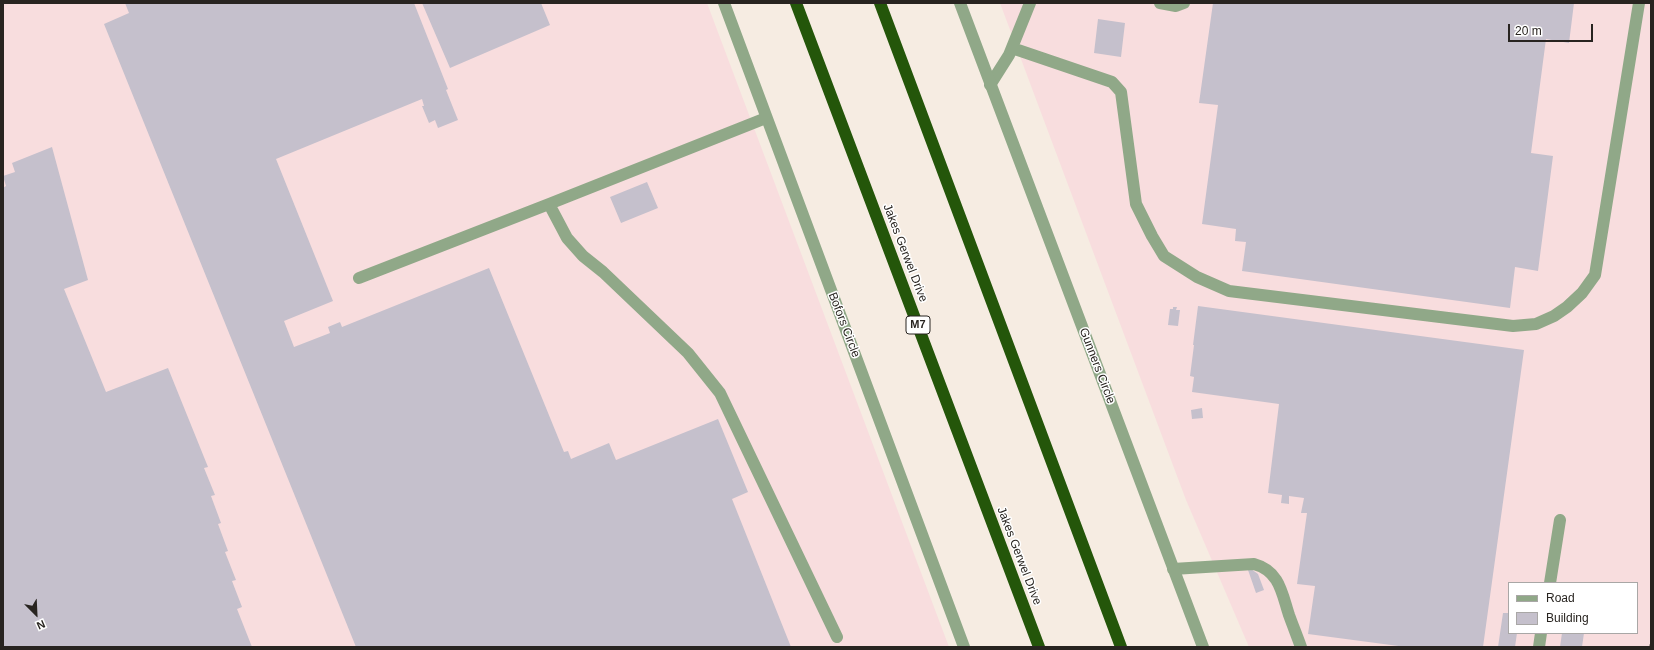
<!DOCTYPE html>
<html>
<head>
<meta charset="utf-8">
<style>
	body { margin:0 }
	#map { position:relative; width:1654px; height:650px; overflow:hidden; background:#f6ece2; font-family:Helvetica,sans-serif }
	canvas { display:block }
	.frame { position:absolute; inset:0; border:4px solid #282420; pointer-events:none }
	.legend { position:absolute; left:1508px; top:582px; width:130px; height:52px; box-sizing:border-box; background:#fff; border:1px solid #a9a7a6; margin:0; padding:5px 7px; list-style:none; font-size:12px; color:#282420 }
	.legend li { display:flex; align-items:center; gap:8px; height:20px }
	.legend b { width:20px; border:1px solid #a9a7a6 }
	.north { position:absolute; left:16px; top:594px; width:40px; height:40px; -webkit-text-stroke:3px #fff; paint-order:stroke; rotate:156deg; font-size:11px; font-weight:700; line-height:16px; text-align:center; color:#282420 }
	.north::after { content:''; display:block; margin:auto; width:14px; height:18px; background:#282420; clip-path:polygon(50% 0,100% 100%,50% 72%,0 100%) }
	.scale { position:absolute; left:1508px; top:24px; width:85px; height:18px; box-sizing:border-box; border:2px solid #282420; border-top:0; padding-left:5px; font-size:12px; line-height:14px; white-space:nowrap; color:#282420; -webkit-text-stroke:3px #fff; paint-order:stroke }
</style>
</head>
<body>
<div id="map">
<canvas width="1654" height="650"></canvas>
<div class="frame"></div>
<ul class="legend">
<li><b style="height:5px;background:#90a888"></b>Road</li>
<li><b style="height:11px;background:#c5c0cc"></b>Building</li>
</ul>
<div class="north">N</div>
<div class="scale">20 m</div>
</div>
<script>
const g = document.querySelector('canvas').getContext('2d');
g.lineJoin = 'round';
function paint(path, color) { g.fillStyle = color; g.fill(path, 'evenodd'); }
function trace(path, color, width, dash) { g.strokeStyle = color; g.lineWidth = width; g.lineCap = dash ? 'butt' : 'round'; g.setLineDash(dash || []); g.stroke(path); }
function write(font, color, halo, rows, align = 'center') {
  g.font = font + ' Helvetica,sans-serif'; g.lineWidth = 3; g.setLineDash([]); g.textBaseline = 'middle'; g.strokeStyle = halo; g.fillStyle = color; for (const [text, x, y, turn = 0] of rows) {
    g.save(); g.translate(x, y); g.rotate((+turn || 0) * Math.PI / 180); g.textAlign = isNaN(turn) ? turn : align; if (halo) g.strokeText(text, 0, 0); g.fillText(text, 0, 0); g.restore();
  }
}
paint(new Path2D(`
	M3,3H707L949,647H3Z
	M1000,3H1651V647H1249L1186,500ZM1509,583H1637V633H1509Z`), '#f8ddde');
paint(new Path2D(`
	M125,3H414L448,89L446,90L458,120L438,128L435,120L429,123L422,106H424L422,99L276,159L333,301L284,321L294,347L330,333L328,327L340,322L342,327L489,268L564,452L568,451L571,459L609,443L616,460L718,419L748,492L732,499L791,647H356L104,24L129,13Z
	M422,3H541L550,25L450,68Z
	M1213,3H1574L1569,43L1546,39L1531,153L1553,156L1538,271L1515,267L1510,308L1242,271L1246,242L1235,241L1236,229L1202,224L1218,105L1199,103Z
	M1098,19L1125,23L1121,57L1094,53Z
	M52,147L88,280L64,289L106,392L168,368L208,467L204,468L215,495L211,496L221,523L218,524L228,551L225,552L236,580L232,581L242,607L237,609L252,647H3V188L6,186L3,176L15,172L12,163Z
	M647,182L658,208L621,223L610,197Z
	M1198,306L1524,350L1483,647H1406L1308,634L1315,586L1297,584L1307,513H1301L1304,498L1289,496V504L1281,503L1282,495L1268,493L1279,404L1192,392L1194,377L1190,376L1194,345H1193Z
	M1173,307H1177L1176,310H1180L1178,326L1168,325L1170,309H1173Z
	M1202,408L1203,418L1192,419L1191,410Z
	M1251,569L1258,574L1264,590L1256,593L1248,570Z
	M1503,613H1509V633H1517L1515,647H1498Z
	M1562,633H1584L1582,647H1560Z`), '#c5c0cc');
trace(new Path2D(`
	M1160,3L1176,6L1184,3
	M1012,48L1112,82L1121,92L1136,204L1152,236L1164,256L1197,277L1229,291L1513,326L1536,324L1554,316L1567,307L1582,293L1595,275L1639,3
	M990,85L1009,55L1030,3
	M549,204L567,238L583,256L603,272L688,353L720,393L837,637
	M359,278L549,204L766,118
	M1173,569L1254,564C1280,571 1282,594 1289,615C1293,626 1297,636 1301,647
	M1550,583L1560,520
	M1539,647L1541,633`), '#90a888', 12);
trace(new Path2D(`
	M724,3L964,647
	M960,3L1203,647`), '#90a888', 12);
trace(new Path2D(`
	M796,3L1039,647
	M880,3L1121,647`), '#24560a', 12);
trace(new Path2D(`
	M1651,647V645`), '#49443f', 3);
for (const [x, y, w] of [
	[918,325,24]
]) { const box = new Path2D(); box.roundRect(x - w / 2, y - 9, w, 18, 3); g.fillStyle = '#fff'; g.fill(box); trace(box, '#282420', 1); }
write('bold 11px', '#282420', null, [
	["M7",918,325]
]);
write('12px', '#282420', '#fff', [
	["Jakes Gerwel Drive",905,253,69],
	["Bofors Circle",844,325,69],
	["Gunners Circle",1097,366,69],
	["Jakes Gerwel Drive",1019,556,69]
]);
</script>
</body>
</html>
